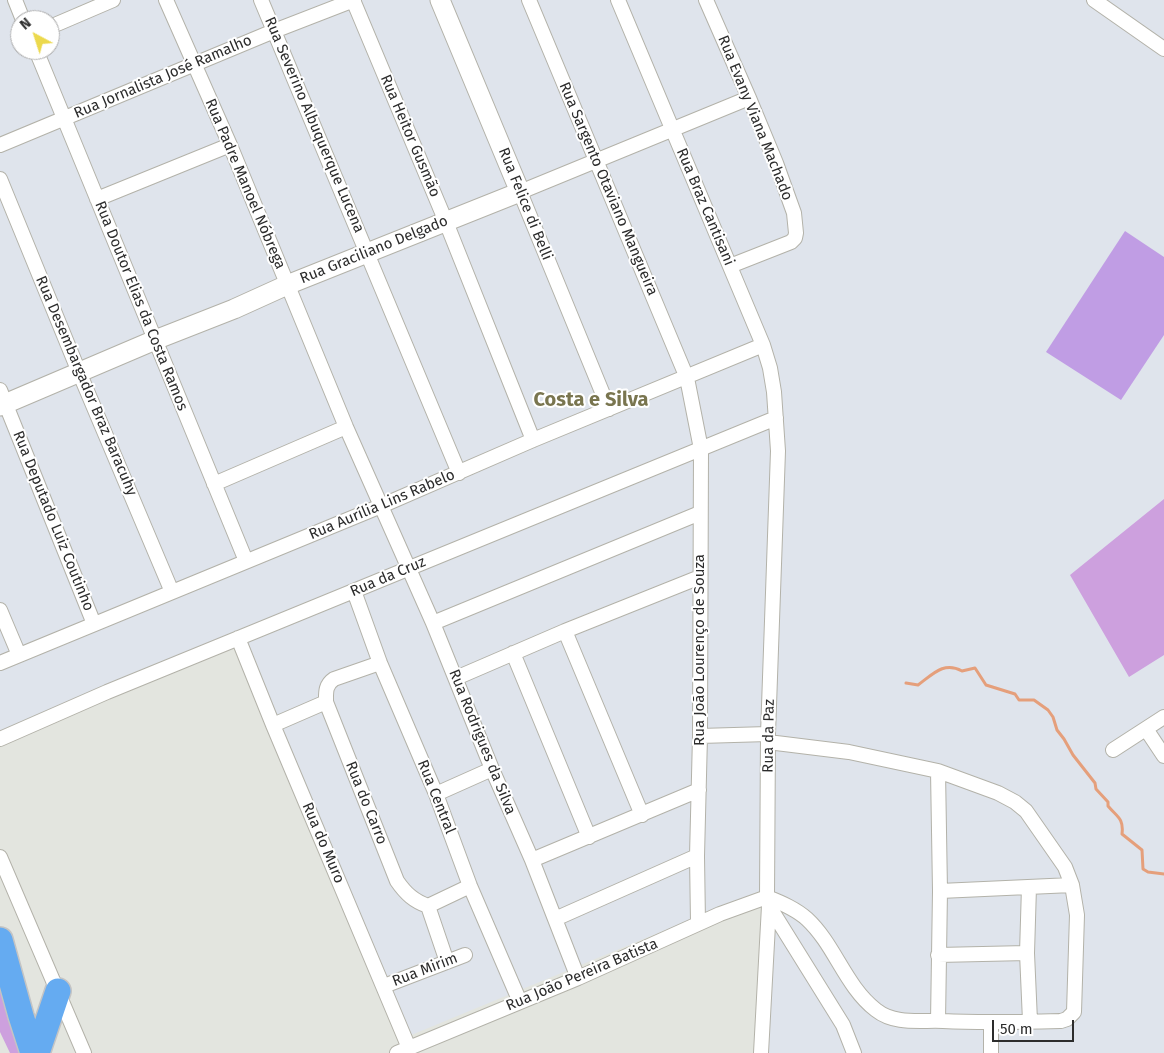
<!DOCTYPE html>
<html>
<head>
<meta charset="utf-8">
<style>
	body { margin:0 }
	#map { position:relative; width:1164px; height:1053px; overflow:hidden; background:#dfe4ec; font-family:"Fira Sans",sans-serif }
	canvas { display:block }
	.north { position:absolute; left:10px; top:10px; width:50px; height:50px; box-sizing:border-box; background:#fff; border:1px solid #ababab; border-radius:50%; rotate:320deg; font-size:14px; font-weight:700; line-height:20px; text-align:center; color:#2c2c2c }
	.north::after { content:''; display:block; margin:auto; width:18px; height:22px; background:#ecd94d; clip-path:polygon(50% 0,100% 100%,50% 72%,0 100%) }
	.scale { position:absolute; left:992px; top:1020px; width:82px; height:22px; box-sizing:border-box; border:2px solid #2c2c2c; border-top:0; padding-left:6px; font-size:15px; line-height:18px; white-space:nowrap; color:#2c2c2c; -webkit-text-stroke:4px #fff; paint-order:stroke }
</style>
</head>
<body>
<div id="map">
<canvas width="1164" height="1053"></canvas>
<div class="north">N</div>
<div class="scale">50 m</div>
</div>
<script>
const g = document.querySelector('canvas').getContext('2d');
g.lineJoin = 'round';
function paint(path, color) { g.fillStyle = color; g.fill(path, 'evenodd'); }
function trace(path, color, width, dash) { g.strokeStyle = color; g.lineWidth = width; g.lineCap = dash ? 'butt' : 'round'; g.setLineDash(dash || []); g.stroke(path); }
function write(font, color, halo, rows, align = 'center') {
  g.font = font + ' "Fira Sans",sans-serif'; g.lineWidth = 4; g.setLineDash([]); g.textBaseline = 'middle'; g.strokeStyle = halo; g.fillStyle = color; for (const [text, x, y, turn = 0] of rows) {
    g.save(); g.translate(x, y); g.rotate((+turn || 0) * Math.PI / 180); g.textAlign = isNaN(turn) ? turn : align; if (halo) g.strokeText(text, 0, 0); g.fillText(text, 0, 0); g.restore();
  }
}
paint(new Path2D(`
	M237,636L404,1038L767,888L761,1053H0V732Z`), '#e3e5df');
paint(new Path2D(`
	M1164,499V655L1129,677L1070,575Z
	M0,976L23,1053H10L0,1032Z`), '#cda0de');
paint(new Path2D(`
	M1125,231L1164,257V335L1121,400L1046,352Z`), '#c09de4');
trace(new Path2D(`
	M906,683L918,685C933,674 944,661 962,671L975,668L986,685L1015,694L1019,700H1034L1048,710L1053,717L1057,730L1064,739L1073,755L1095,783L1096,789L1108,802V806C1117,817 1124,818 1122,834L1142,850L1143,869L1148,872L1164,874`), '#e59f7b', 3);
const street = new Path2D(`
	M15,0L23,20
	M166,0L230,145L346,427L433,623L492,769L532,860L578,978
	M261,0L459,473
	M353,0L446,222L533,440
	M529,0L687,378L701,449L700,736L697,856L698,923
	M618,0L763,345L770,368L774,392L778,451L768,734L767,897L769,906L761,1053
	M706,0L749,98L776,163L794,213L796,233L795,238L791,242L730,266
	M1094,0L1164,49
	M50,27L113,0
	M36,50L246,561
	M0,145L274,31L354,0
	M0,179L79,372L172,592
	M97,199L230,145
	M0,390L94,624
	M609,409L520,192L749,98
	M214,484L346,427
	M354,591L380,663L436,794L470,886L520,1002
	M0,610L19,655
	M433,623L700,513
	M565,631L642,815
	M238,638L273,725L409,1048
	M513,653L589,837
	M0,663L381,506L533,440L763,345
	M380,663L334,679C325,685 326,693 326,702L397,881C406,894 414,901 428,906L447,962
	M456,678L565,631L700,577
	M273,725L326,702
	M1146,729L1164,756
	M700,736L768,734
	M0,739L107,692L776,418
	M1113,750L1164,717
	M938,771L940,891L938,1021
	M436,794L492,769
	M0,857L84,1053
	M532,860L699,790
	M1029,887L1027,953L1030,1021
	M940,891L1072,885
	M767,897C782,903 796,909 807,919C835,945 845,986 876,1010C895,1025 920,1020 943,1021C982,1023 1021,1022 1061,1021L1067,1019L1074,1012L1077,915L1072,885L1065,867L1026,811L1015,802L998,793L938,771L849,752L768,742
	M428,906L470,886
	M769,906L843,1025L854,1053
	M555,919L697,856
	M938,955L1027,953
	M384,986L465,955
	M397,1053L578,978L720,914L767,897
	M991,1053V1023`);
const secondary = new Path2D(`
	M0,406L155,340L234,309L287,285L520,192L440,0`);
const highway = new Path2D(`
	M0,940L21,1016L33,1053
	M37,1053L58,991`);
trace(street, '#b3b2a9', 16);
trace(secondary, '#b3b2a9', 21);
trace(highway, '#c4c4c4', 28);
trace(street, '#fff', 14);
trace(secondary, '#fff', 19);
trace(highway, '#65abf1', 25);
write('15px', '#2c2c2c', '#fff', [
	["Rua Jornalista José Ramalho",163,77,-23],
	["Rua Evany Viana Machado",755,118,68],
	["Rua Severino Albuquerque Lucena",314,125,67],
	["Rua Heitor Gusmão",410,136,67],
	["Rua Padre Manoel Nóbrega",245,184,67],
	["Rua Sargento Otaviano Mangueira",608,189,67],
	["Rua Felice di Belli",525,204,68],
	["Rua Braz Cantisani",705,207,67],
	["Rua Graciliano Delgado",374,250,-22],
	["Rua Doutor Elias da Costa Ramos",141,306,68],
	["Rua Desembargador Braz Baracuhy",86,386,67],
	["Rua Aurília Lins Rabelo",382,505,-23],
	["Rua Deputado Luiz Coutinho",53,521,68],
	["Rua da Cruz",388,577,-23],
	["Rua João Lourenço de Souza",700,650,-90],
	["Rua da Paz",769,736,-89],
	["Rua Rodrigues da Silva",482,742,68],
	["Rua Central",436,797,68],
	["Rua do Carro",366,803,68],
	["Rua do Muro",323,843,67],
	["Rua Mirim",425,970,-21],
	["Rua João Pereira Batista",582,975,-23]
]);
write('bold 20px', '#79754f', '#fff', [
	["Costa e Silva",591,400]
]);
</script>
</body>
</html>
